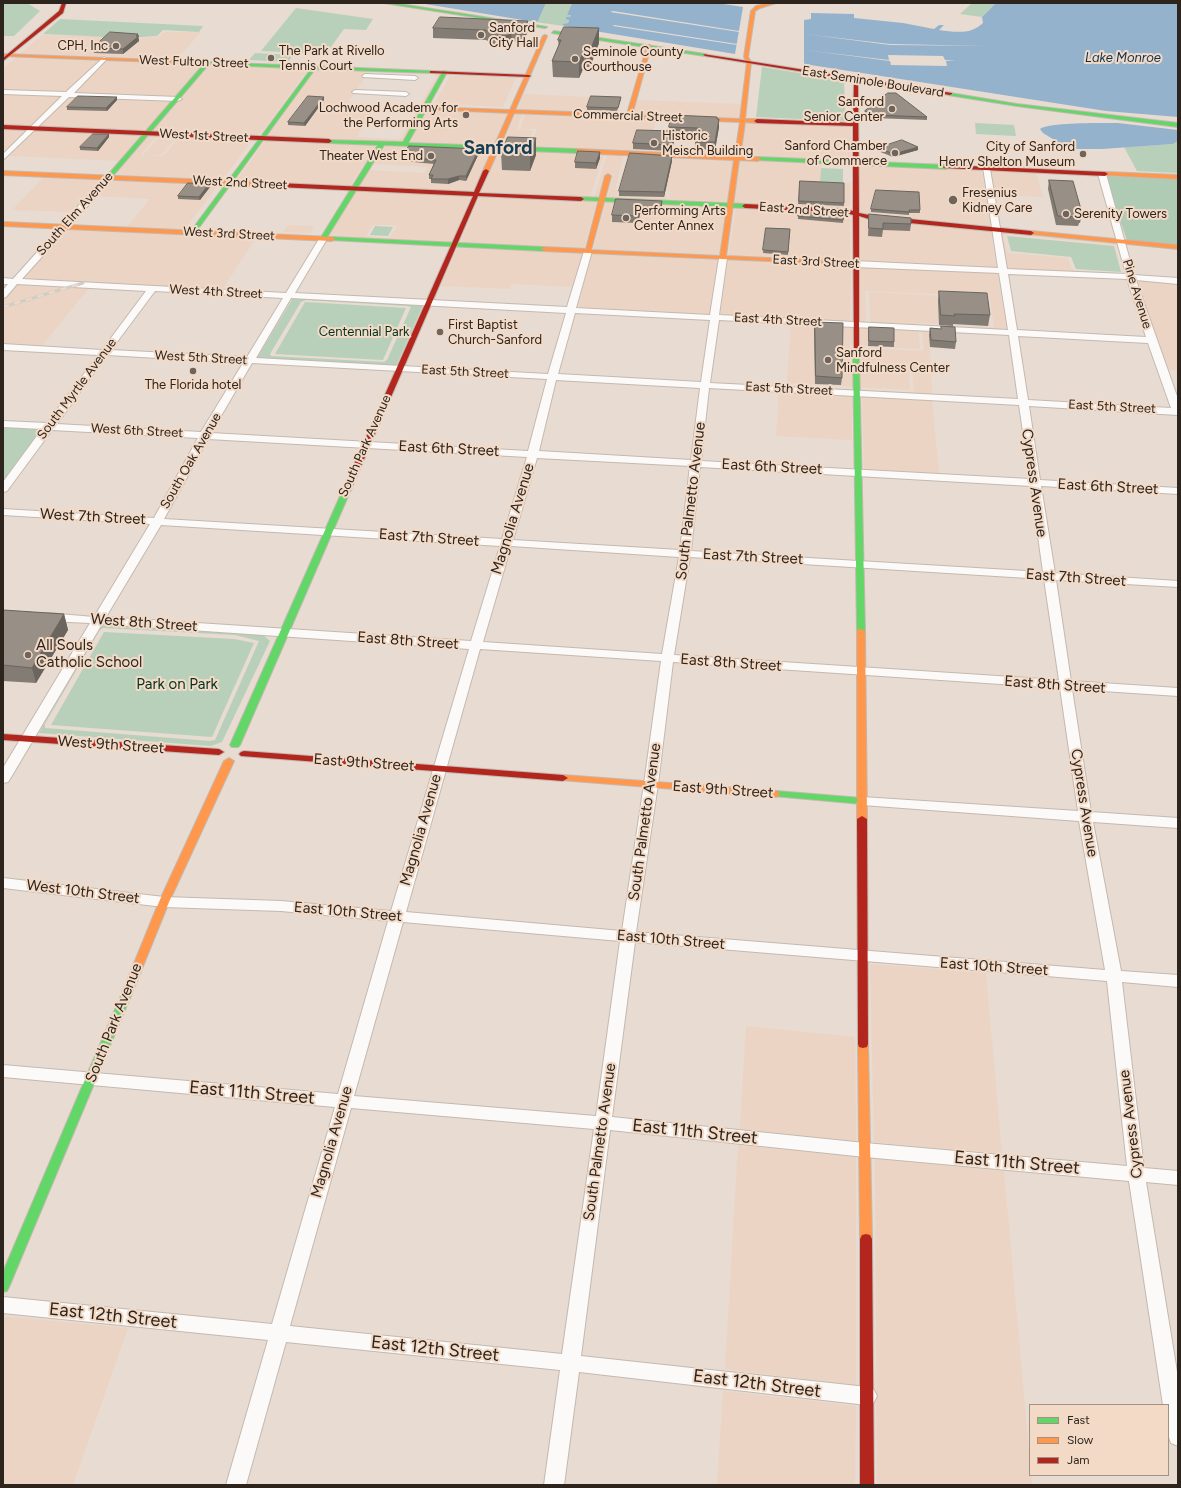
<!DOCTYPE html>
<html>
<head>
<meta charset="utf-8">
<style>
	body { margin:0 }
	#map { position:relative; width:1181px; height:1488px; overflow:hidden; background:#e8dbd1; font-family:Figtree,sans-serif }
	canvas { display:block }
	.frame { position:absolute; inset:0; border:4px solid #2d241d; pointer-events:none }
	.legend { position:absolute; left:1029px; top:1404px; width:140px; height:72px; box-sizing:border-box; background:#f2dac7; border:1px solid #a39183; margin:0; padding:5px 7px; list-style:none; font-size:12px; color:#2d241d }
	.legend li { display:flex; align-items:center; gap:8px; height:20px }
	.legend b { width:20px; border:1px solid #a39183 }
</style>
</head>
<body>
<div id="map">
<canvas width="1181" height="1488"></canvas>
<div class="frame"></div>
<ul class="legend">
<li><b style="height:5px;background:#63d668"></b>Fast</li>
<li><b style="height:5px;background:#ff974d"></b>Slow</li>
<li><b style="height:5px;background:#b3261e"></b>Jam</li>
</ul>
</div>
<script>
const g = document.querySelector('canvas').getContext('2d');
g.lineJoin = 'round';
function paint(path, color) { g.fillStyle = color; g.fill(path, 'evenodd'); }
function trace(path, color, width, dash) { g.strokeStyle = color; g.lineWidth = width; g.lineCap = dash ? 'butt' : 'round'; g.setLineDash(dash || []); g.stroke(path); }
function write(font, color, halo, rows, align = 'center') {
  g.font = font + ' Figtree,sans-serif'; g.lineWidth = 4; g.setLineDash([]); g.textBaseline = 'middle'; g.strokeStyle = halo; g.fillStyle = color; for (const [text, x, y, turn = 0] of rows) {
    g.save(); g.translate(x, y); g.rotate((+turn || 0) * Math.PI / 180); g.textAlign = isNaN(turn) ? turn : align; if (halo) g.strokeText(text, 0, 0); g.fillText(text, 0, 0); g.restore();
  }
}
paint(new Path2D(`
	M165,32H201L176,60L20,54L42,35L141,38L158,37Z
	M17,57L99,60L67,93L3,90V68Z
	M106,60L204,64L176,97L74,93Z
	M211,64L309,68L262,132L256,137L152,132Z
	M316,69L370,71L368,75H362L361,77H366L356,90H352L350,93H355L348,102L376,105L357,137L397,139L401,138L438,74L441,73L402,143L264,137Z
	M450,76L516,77L503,107L437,104L435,103Z
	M3,93L64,96L31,126L3,125Z
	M524,94L590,97L586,113L517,110Z
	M71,96L173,100L144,132L39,126Z
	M637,100L741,104L739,119L634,114Z
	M428,109L508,113L493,146L410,143Z
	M516,113L522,114L517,129L533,130L527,146L501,147Z
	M525,114L656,120L652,135L675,136L674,152L531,146L537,129H520Z
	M746,122L851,126V162L741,157Z
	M3,128L28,129L8,149H3Z
	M36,130L141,135L118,161L9,156Z
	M149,135L252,140L222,180L115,175ZM155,138L175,139L177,140L163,156L140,155Z
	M157,139L174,140L161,155H143Z
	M265,141L377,145L350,186L237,180Z
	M384,146L604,154L590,197L363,186L360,185L368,170L424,173L427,167L372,164Z
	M607,155H624L615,190L666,193L667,200L607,198L613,174H605L598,197H594Z
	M627,155L821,163L820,182L851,183L850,206L840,208L677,201L669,198L670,191L618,189Z
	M859,165L982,171L991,226L859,212Z
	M990,171L1036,173L1043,197L994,195Z
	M45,176L103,178L72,212L12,210Z
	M111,179L219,184L184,230L127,227L150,199L96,196Z
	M356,190L471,195L451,243L329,237ZM373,225H394L397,227L389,238L366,236Z
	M480,196L597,201L584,249L460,243Z
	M606,201L727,207L719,256L593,249Z
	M736,208L850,214V262L728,256Z
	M859,217L991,230L996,268L860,262Z
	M288,225L314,226L310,233L283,232Z
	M67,229L256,238L222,290L21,280Z
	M1000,231L1116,243L1117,245L1007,234L1003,236L1007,251L1009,253L1068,258L1072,269L1076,271L1123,274L1125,272L1123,264L1126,274L1006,268Z
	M458,248L583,253L574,287L512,284L510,289L441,286Z
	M592,253L718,260L711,315L578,307Z
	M728,260L851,266L850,322L720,315Z
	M860,266L997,272L1007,330L922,325L993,327L994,326L990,298L986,296L866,291L865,292L866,322H860Z
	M1138,279L1178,283V370H1167L1156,340Z
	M17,284L89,288L41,347L3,344V301Z
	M869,292L986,298L990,326L918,323L920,349L850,345V365L909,368L910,390L787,383L791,323L871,327Z
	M922,330L929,331L932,394L862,391L914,392L912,367L861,363V348L922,351L924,349Z
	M779,392L852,396V440L776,436Z
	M862,396L932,400L939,474L864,469Z
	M870,964L986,973L1002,1154L874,1142Z
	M746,1026L855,1037L856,1141L740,1129Z
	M738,1145L856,1157V1385L725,1369Z
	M875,1159L1004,1171L1032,1485H877Z
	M3,1316L128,1328L73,1485H3Z
	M723,1391L856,1406L855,1485H717Z`), '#ebd4c3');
paint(new Path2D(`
	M3,3H27L40,11L14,36H3Z
	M546,3H572L567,15H571L567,24L563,26H564L535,22L538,21Z
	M972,3H996L982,17L960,14Z
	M296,8L373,19L366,30L344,29L326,54L261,51Z
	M60,19L203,26L199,32L163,30L157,36L128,38L43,34Z
	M255,53L293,55L288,62L249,60Z
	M762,67L841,80L844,83L846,121L756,117Z
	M975,123L1014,125L1016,136L976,134Z
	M1178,141V173L1137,171L1124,147L1173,144Z
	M821,168L843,169V183L820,182Z
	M375,226L393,227L388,236L370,235Z
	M1007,236L1114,246L1121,272L1076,269L1071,257L1011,251Z
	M293,298L423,305L396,366L257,358ZM306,300L407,306L411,307L387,360L384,362L271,356L270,354L301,302Z
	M305,302L406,308L383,360L275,354Z
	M3,426L43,429L3,483Z
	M101,625L262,634L270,641L222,742L211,746L39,733ZM103,628L235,635L259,641L215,740L210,741L45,728V724L99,631Z
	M104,632L234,639L254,643L212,737L51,725Z`), '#b8d0ba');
paint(new Path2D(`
	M1107,176L1178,179V245L1127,240L1118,215Z`), '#afcbb3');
paint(new Path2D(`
	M419,3H546L538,21L535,22Z
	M572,3H717L743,7L735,54L564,26L563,24L568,23L569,20L566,19V17H570L571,15H567Z
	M996,3H1178V117L1106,111L804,64V20L811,19V13L854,14V18L903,23L934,29L939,25H944L939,30C955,32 971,35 983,23L982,17Z
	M1118,123L1178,130V141L1173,144L1102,149H1069L1043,133L1040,129C1048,122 1105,123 1118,123Z`), '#95b2cc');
paint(new Path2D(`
	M613,11L739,31V32L610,12Z
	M614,25L737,44V45L613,26Z
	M805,34L890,44L988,46L890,45Z
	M805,50L889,60L888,55L943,56L945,60L956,61H946L947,66L891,65L890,61Z`), '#e8dbd1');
const street = new Path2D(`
	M104,57L107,59L106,60L74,93L178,97L182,99L178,101L69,97L3,160V154L62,96L3,94V90L66,92Z
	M365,74L415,76L418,78L415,80L363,77L362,76Z
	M355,90L406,92L409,94L406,96L353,93L352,92Z
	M983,167L990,169L1007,269L1126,274L1098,174L1102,172L1106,174L1134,275L1178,278V284L1136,280L1178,399V415L1029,406L1040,480L1178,488V494L1041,486L1055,573L1178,581V587L1056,580L1071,681L1178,688V696L1072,689L1091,812L1178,818V828L1093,822L1121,971L1178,975V987L1122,982L1144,1168L1178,1171V1185L1146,1182L1178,1378V1446L1171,1443L1168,1435V1405H1163L1129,1181L865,1157L610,1130L581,1356L867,1387L874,1390L877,1396L874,1402L867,1405L579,1372L564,1485H544L560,1370L286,1342L246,1485H226L268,1340L3,1313V1297L272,1324L335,1107L3,1077V1065L338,1094L388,921L281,911L164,907L3,888V878L164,897L281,901L391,911L469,649L102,624L10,779L8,782L3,783V768L90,623L48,621L42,617L48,613L94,617L150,524L3,515V509L154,518L198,438L52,430L7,491L3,492V482L42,429L3,427V421L47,423L98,355L3,350V344L102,350L146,291L17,284L6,297L3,298V290L8,284H3V278L13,279L106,175H109L113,177L112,179L22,279L286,293L319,239L323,237L327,239L295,293L567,307L584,251L588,248L592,251L576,308L710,315L719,258L723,255L727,258L719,315L1008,330L999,273L855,267L851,264L855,261L998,268ZM1008,274L1127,279L1146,337L1017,330ZM155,291L283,298L247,357L111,350ZM291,298L566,313L548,374L256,358ZM575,313L710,320L701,382L558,374ZM719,320L1009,335L1018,399L710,383ZM1018,336L1148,343L1171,408L1028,400ZM107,355L243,363L201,432L57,424ZM252,363L547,379L528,451L211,433ZM556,380L700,388L691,460L539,451ZM709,388L1019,405L1030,479L701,461ZM208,439L527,457L502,539L164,519ZM537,458L690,466L680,550L513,540ZM700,467L1031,486L1043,572L691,551ZM161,525L500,546L471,641L106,617ZM511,546L679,557L662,654L483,642ZM690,557L1044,579L1059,680L674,655ZM480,649L661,661L644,784L622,931L406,912ZM673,662L1060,688L1078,811L862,797L857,798L855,801L857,804L862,805L1079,821L1105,970L636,932L658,784ZM403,922L620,941L596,1116L354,1096ZM635,942L1107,981L1127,1166L865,1143L612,1117ZM351,1108L594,1129L562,1354L290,1326Z`);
const fast = new Path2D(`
	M384,3H394L547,27L545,28Z
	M554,31L705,54L707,55L705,56L552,33Z
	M183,61L432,71L434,72L432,73L315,69L195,233L193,234L190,232L191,231L311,69L209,64L111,178H107V176L204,64L181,63Z
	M443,71L447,72L408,143L578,149L581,151L578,153L384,145L326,239L321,240L320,239L378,145L329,143L326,141L327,140L403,142Z
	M950,93L1017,104L1178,123V127L1017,106L948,95V94Z
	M758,157L946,165L949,167L946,169L756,160L755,159Z
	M581,197L745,204L748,206L745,208L579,200V198Z
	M332,237L544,247L547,249L544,251L330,240L329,239Z
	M856,353L859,355L865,631L861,633L857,631L853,355Z
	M345,485H351L352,487L240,745L238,747H232L230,745Z
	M776,791L862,798L867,801L862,804L773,796L771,794Z
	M127,989L131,990L132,993L9,1287L7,1291L3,1292V1272L122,993L123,990Z`);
const slow = new Path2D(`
	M769,3H776L760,8L755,11L748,57L751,62L745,119H757L760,121L757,123L745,122L740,157H758L761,159L758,161L739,160L726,256L855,262L857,263V265L544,251L541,249L544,247L586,249L605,176L608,174L611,176L591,250L720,256L734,160L578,153L575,151L578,149L735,156L740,122L514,113L489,171L486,173L483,171L509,113L425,109L423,108L425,107L510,110L543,36L545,35L547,36L515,110L627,114L647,46L649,45L651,46L632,115L740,119L747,62L744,57L751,11L756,6Z
	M3,54L183,61L185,62L183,63L3,56Z
	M3,171L278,183L281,185L278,187L3,175Z
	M1105,172L1178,175V179L1103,175V173Z
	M3,222L332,237L335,239L332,241L3,226Z
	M1031,231L1178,245V249L1029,234L1028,233Z
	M858,629H861L865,631L867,819L862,822L857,819V631Z
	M229,758L234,761L169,902L132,993L131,996L127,997L123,996L122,993L159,902L224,761Z
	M563,775L776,791L781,794L776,797L560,780L558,778Z
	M863,1040L867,1041L868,1044L872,1239L870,1243L866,1244L862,1243L860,1239L858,1044L859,1041Z`);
const jam = new Path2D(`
	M62,3H66L63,13L3,61V58L59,11Z
	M703,54L952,93V94L950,95L858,81L859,213L869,215L1031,231L1034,233L1031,235L869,219L859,216V355L854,356L853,215L846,213L745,208L742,206L745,204L846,209L853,211V126L757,123L754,121L757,119L853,123L854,80L705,56Z
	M432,71L529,75L531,76L529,77L430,73V71Z
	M3,125L329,139L332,141L329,143L3,129Z
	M946,165L1105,172L1108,174L1105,176L944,168L943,167Z
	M486,169L489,171L479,193L581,197L584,199L581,201L478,196L352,487L351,489H345L344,487L473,196L278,187L275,185L278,183L474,192L483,171Z
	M3,734L219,749L224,752L219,755L3,740Z
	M244,751L563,775L568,778L563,781L241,756L239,754L241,752Z
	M862,816L867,819L868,1044L867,1047L863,1048L859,1047L858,1044L857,819Z
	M866,1234L870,1235L872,1239L874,1485H860V1239L862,1235Z`);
trace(street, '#c3b9b1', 2);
trace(fast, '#c3b9b1', 2);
trace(slow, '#c3b9b1', 2);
trace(jam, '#c3b9b1', 2);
paint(street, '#fcfaf8');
paint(fast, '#63d668');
paint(slow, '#ff974d');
paint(jam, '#b3261e');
const rail = new Path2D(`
	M3,307L83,283`);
trace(rail, '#d0cdc9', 3);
trace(rail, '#f2dac7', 2, [6]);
paint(new Path2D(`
	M433,28L528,31L523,42L512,41L510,45L504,47L496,46L486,40L433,38Z
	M599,28V43L590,67H584L579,78L553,77L552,61L559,47L558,40Z
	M138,36L139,41L123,54L94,53L93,48Z
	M621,99L617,111L587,110V107Z
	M117,100L107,111L67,110V107Z
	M324,100L305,126L288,125V122Z
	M865,111L927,117V120L874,118L875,116L865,114Z
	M717,119H719V127L715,150L695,149V142L696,135L675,134L672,151L633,149V143L669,131V127Z
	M109,134V137L98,151L80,150V147Z
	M508,137L536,155L530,171L502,170L501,153Z
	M878,148L918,150L893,157L878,151Z
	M600,152V158L596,169L575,168V162Z
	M479,153L466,181L459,180L448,184L431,183V179H429V175L434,164L403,161V157Z
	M672,161L664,197L619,196V191Z
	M1049,180L1082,213L1080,223H1079L1078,226L1056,225L1048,189Z
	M800,181L844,203V206L798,204Z
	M209,184L210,187L200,200L178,199V196Z
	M662,201V208L660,215L640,214L638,223L612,222V215Z
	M871,209L920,210V213H909V215L871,212Z
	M798,212L844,214L843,223L798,219Z
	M869,214L911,224L910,231L883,230L882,237L868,236Z
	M766,228L790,229L788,255L763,253Z
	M939,291L990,315L988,326L953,324V326L939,325L938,301Z
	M815,322L842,378L841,385L815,384L814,329Z
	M941,326L956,342L955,349L930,347L929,335L930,328L941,329Z
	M869,327L894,342V347L868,346Z
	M3,610L64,614L68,630L36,683L3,681Z`), '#837c74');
paint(new Path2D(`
	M528,21V31L523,42V31Z
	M599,28V43L590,67V51Z
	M511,31L512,41L510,45L504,47V36Z
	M138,34L139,41L123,54V49Z
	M584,51V67L579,78V62Z
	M117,97V100L107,111L106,108Z
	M324,97V100L305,126L304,123Z
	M719,119V127L715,150V142Z
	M675,131V137L672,151V145Z
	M109,134V137L98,151L97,148Z
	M536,138V155L530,171V154Z
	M918,147V150L893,157L894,154Z
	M479,149V153L466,181V176Z
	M600,152V158L596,169V163Z
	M672,156V161L664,197V192Z
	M459,176V180L448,184V179Z
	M209,184L210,187L200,200L199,197Z
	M662,201V208L660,215Z
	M640,207V214L638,223V216Z
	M64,614L68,630L36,683L32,668Z`), '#6a655e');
const building = new Path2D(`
	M440,17L528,21L523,31H511L509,35L504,36L496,35L486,30L433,28Z
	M564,27L599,28L590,51H584L579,62L552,61L561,40H558Z
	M110,32L138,34L136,36H139L123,49L93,48Z
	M888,93H896L927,117L875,115L876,113L865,111Z
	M78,96L117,97L106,108L67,107Z
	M308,96L324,97L304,123L288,122Z
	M591,96L621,97L618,108L587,107Z
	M672,115L717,117V119H719L715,142H695L698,128L669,127Z
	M637,130L675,131L672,145L633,143Z
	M93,134H109L97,148L80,147Z
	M508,137L536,138L530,154L501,153Z
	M902,140L918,147L894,154L878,148Z
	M409,146L479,149L466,176H459L448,179H431L433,175H429L436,160L403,157Z
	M578,151L600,152L596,163L575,162Z
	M630,153L672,156L664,192L619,191Z
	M1049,180L1073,181L1082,213H1079L1080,217L1058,216Z
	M800,181L844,183V203L799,201Z
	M188,183L209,184L199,197L178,196Z
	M876,190L919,192L920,210H909L910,212L871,209Z
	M616,199L662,201L661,208L640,207L638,216L612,215Z
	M798,212L844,214L843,220L798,216Z
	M869,214L911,218V224L883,223V229L869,228Z
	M766,228L790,229L788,252L763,250Z
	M939,291L987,293L990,315L954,314L955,316L941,315Z
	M815,322L843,323L842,378L816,376Z
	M941,326L955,327L956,342L931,340L930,328L941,329Z
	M869,327L894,328V342L869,341Z
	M3,610L64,614L32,668L3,665Z`);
paint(building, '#989087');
trace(building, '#6a655e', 1);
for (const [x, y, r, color] of [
	[481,35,4,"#6e645c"],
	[116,46,4,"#6e645c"],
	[271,58,4,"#6e645c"],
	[575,59,4,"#6e645c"],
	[892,109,4,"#6e645c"],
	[466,115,4,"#6e645c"],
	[654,143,4,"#6e645c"],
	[895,153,4,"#6e645c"],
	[1083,154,4,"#6e645c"],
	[431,156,4,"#6e645c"],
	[953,200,5,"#6e645c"],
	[1066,214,4,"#6e645c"],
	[626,218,4,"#6e645c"],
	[440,332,4,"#6e645c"],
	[828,360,4,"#6e645c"],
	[193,371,4,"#6e645c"],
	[28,655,4,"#6e645c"]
]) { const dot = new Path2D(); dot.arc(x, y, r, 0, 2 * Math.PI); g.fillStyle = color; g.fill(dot); trace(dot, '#f2dac7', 1.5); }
write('13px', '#2d241d', '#f2dac7', [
	["Sanford",489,28],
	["City Hall",489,43],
	["CPH, Inc",108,46,"right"],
	["The Park at Rivello",279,51],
	["Tennis Court",279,66],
	["Seminole County",583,52],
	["Courthouse",583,67],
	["Sanford",884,102,"right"],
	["Senior Center",884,117,"right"],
	["Lochwood Academy for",458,108,"right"],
	["the Performing Arts",458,123,"right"],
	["Historic",662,136],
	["Meisch Building",662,151],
	["Sanford Chamber",887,146,"right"],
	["of Commerce",887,161,"right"],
	["City of Sanford",1075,147,"right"],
	["Henry Shelton Museum",1075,162,"right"],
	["Theater West End",423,156,"right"],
	["Fresenius",962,193],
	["Kidney Care",962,208],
	["Performing Arts",634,211],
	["Center Annex",634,226],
	["Serenity Towers",1074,214],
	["First Baptist",448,325],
	["Church-Sanford",448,340],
	["Sanford",836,353],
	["Mindfulness Center",836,368],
	["The Florida hotel",193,385,"center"]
], 'left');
write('italic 13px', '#0d304d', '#f2dac7', [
	["Lake Monroe",1123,58]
]);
write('13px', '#2d241d', '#f2dac7', [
	["West Fulton Street",194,62,2],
	["East Seminole Boulevard",873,82,9],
	["Commercial Street",628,116,2],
	["West 1st Street",204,136,3],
	["West 2nd Street",240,183,3],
	["East 2nd Street",804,210,4],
	["South Elm Avenue",75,214,-48],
	["West 3rd Street",229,234,3],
	["East 3rd Street",816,262,3],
	["West 4th Street",216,292,3],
	["Pine Avenue",1137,294,73],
	["East 4th Street",778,320,3],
	["West 5th Street",201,358,3],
	["East 5th Street",465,372,3],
	["South Myrtle Avenue",77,389,-53],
	["East 5th Street",789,389,3],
	["East 5th Street",1112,407,3],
	["West 6th Street",137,431,3],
	["South Park Avenue",365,446,-66],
	["South Oak Avenue",191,461,-60]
]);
write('13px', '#00331d', '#f2dac7', [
	["Centennial Park",364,332]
]);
write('15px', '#2d241d', '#f2dac7', [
	["East 6th Street",449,449,3],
	["East 6th Street",772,467,3],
	["Cypress Avenue",1034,483,82],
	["East 6th Street",1108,487,3],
	["South Palmetto Avenue",691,501,-83],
	["West 7th Street",93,517,3],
	["Magnolia Avenue",513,519,-73],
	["East 7th Street",429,538,4],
	["East 7th Street",753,557,3],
	["East 7th Street",1076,578,4],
	["West 8th Street",144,623,4],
	["East 8th Street",408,641,4],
	["East 8th Street",731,663,4],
	["East 8th Street",1055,685,4],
	["West 9th Street",111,745,4],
	["East 9th Street",364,763,4],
	["East 9th Street",723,790,4],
	["Cypress Avenue",1084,803,81],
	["South Palmetto Avenue",645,822,-82],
	["Magnolia Avenue",421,830,-74],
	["West 10th Street",83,892,7],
	["East 10th Street",348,912,5],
	["East 10th Street",671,940,5],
	["East 10th Street",994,967,4],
	["South Park Avenue",114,1023,-68],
	["Cypress Avenue",1131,1124,-97],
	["Magnolia Avenue",332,1142,-74],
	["South Palmetto Avenue",600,1142,-82]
]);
write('15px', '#2d241d', '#f2dac7', [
	["All Souls",36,646],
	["Catholic School",36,663]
], 'left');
write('15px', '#00331d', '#f2dac7', [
	["Park on Park",177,685]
]);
write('18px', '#2d241d', '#f2dac7', [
	["East 11th Street",252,1093,5],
	["East 11th Street",695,1132,6],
	["East 11th Street",1017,1163,5],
	["East 12th Street",113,1316,6],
	["East 12th Street",435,1349,6],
	["East 12th Street",757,1384,7]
]);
write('bold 19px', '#163f56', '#f2dac7', [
	["Sanford",498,148]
]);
</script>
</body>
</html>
